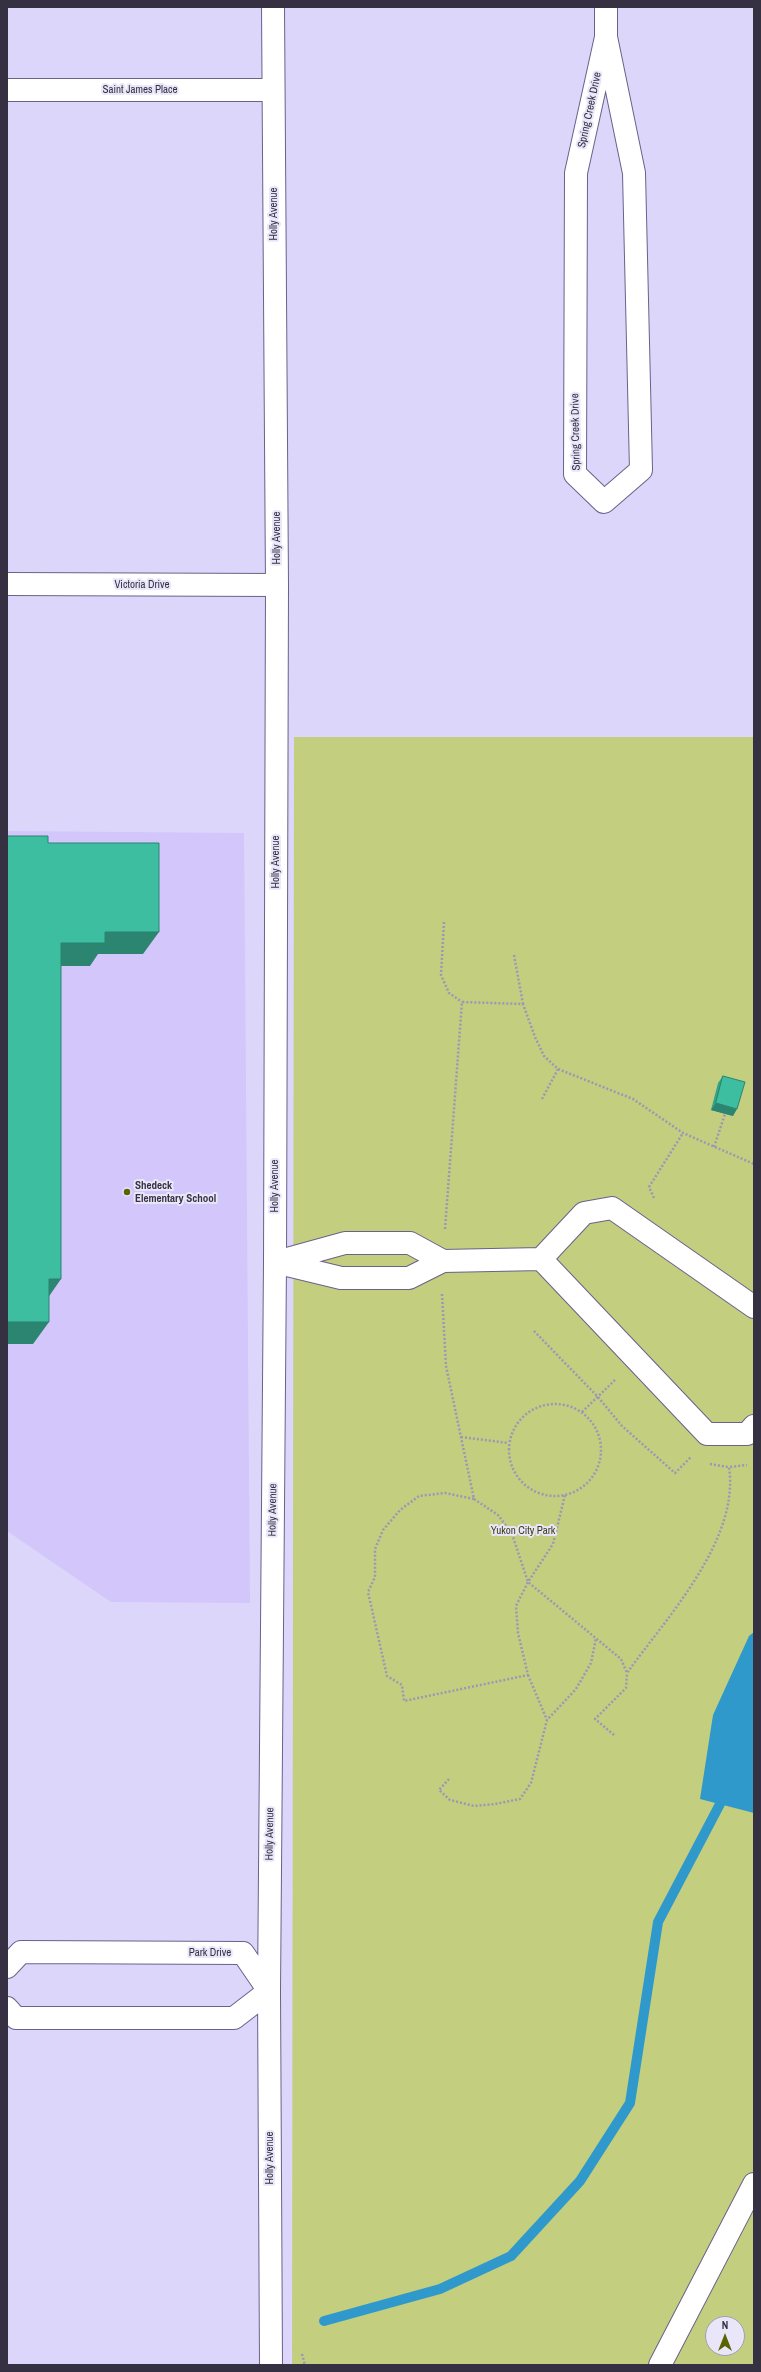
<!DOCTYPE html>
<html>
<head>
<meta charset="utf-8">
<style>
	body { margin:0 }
	#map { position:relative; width:761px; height:2372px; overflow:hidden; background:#ddd6fb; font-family:"Archivo Narrow",sans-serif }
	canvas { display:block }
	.frame { position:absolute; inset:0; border:8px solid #353143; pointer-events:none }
	.north { position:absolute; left:705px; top:2316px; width:40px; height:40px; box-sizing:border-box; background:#e9e6f9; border:1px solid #a19eb0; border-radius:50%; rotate:0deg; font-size:11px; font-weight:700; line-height:16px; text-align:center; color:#353143 }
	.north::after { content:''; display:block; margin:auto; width:14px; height:18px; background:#5b6200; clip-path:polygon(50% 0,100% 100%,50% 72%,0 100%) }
</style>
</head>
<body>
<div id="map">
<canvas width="761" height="2372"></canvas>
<div class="frame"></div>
<div class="north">N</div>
</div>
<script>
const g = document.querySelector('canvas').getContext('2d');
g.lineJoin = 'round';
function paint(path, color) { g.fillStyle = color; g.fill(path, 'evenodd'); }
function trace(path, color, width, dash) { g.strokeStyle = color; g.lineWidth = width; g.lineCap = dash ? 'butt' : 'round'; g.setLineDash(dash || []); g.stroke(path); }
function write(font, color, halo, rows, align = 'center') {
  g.font = font + ' "Archivo Narrow",sans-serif'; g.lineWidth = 4; g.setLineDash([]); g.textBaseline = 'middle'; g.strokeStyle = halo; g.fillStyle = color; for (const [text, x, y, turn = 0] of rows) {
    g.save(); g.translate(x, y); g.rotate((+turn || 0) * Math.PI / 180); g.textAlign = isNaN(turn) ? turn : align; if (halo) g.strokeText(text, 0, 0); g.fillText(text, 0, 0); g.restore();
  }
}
paint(new Path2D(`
	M7,831L244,833L250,1603L111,1602L7,1531Z`), '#d2c6fb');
paint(new Path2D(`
	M294,737H754V2365H292ZM713,2324H737V2348H713Z`), '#c4ce7f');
paint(new Path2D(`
	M754,1632V1813L700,1799L713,1715L749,1636Z`), '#3099cb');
trace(new Path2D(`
	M324,2321L440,2289L511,2256L580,2181L630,2103L658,1922L720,1804`), '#3099cb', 10);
const minor = new Path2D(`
	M606,7V37L634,173L641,470L604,502L575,474L576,173L606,37
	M7,90H273
	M7,584L277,585
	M541,1259L707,1434H747L754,1426
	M275,1262L341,1278H409L443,1261L541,1259L584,1213L612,1208L754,1307
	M276,1262L345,1243H410L443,1261
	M7,1967L21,1952L243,1953L269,1991L234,2018H16L7,2008
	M271,2365L269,1991L275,1262L277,585L273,7
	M660,2365L754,2184`);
trace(minor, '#6b618a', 24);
trace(new Path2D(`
	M444,922L441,975L449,993L462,1002
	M514,955L523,1004
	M542,1099L558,1069
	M714,1147L725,1114
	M654,1198L649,1187L683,1133
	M445,1229L462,1002L523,1004L535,1037L544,1056L558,1069L633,1099L683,1133L754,1164
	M442,1294L446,1366L474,1499L498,1515L512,1534L528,1582L621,1659L627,1673C667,1617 740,1540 729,1467L747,1465
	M534,1331L598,1397L622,1426L675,1473L691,1457
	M509 1450a46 46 0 1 1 92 0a46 46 0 1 1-92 0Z
	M582,1412L616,1379
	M461,1437L508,1443
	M710,1464L728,1467
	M474,1499L445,1493L419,1496L400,1510L383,1530L375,1549V1577L368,1592L387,1676L402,1685L404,1701L528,1675L518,1633L516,1606L528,1582L553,1544L565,1495
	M528,1675L547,1720
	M614,1735L595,1719L626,1688L627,1673
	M449,1779L439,1790L450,1800L474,1806L495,1804L520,1799L531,1783L547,1720L576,1689L591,1663L596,1638
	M302,2354L305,2365`), '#9d97b5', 2.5, [2, 2]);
trace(minor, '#fff', 22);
paint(new Path2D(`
	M723,1076L733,1116L711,1110L718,1083Z`), '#34a38a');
paint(new Path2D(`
	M105,932H159L143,954H98L90,966H45L61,943Z
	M716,1103L737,1109L733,1116L711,1110Z
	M49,1279H61L45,1302Z
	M7,1322H49L33,1344H7Z`), '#2b8570');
const building = new Path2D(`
	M7,836H48V843H159V932H105V943H61V1279H49V1322H7Z
	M723,1076L745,1082L737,1109L716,1103Z`);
paint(building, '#3dbea0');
trace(building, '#2b8570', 1);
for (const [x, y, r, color] of [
	[127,1192,4,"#5b6200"]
]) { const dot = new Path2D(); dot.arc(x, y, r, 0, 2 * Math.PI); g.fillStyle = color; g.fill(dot); trace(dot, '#e9e6f9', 1.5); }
write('11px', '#353143', '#e9e6f9', [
	["Saint James Place",140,90],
	["Spring Creek Drive",590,110,-78],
	["Holly Avenue",274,214,-90],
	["Spring Creek Drive",576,432,-91],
	["Holly Avenue",277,538,-90],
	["Victoria Drive",142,585],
	["Holly Avenue",276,862,-90],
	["Holly Avenue",275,1186,-90],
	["Holly Avenue",273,1510,-89],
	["Holly Avenue",270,1834,-89],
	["Park Drive",210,1953],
	["Holly Avenue",270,2158,-90]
]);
write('bold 11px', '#353143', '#e9e6f9', [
	["Shedeck",135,1186],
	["Elementary School",135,1199]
], 'left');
write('11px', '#3b3f17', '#e9e6f9', [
	["Yukon City Park",523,1531]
]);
</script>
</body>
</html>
